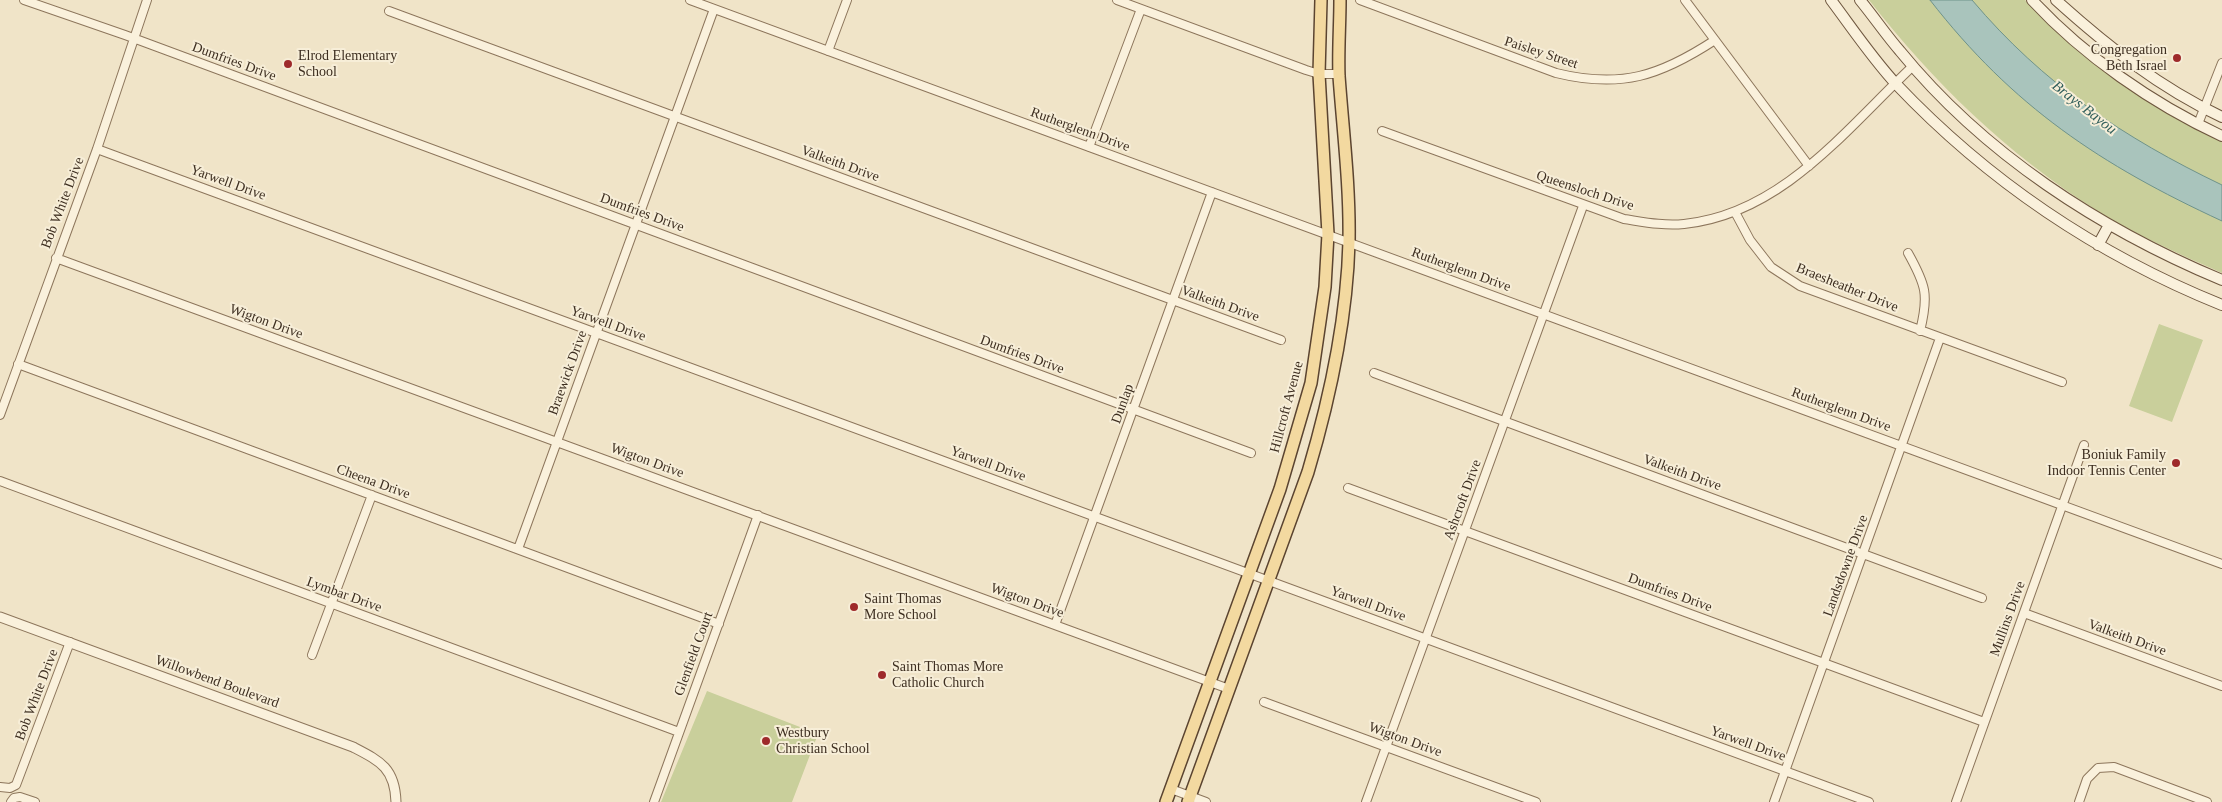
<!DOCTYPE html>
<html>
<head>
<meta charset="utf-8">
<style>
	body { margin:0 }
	canvas { display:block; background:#f0e4c8 }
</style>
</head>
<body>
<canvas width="2222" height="802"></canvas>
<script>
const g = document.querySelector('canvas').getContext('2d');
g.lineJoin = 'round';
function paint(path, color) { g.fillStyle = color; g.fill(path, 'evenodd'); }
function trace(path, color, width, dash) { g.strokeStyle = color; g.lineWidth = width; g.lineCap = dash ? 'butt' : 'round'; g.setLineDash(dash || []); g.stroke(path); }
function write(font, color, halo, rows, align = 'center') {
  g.font = font + ' Georgia,serif'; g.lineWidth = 4; g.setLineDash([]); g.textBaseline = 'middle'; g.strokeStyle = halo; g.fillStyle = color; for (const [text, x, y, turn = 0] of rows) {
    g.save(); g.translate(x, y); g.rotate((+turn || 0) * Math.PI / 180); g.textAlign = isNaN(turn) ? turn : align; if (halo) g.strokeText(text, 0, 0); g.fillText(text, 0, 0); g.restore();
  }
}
paint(new Path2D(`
	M1869,0H2025C2083,58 2147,106 2222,141V273C2179,254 2136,235 2096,210C2007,154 1933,82 1869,0Z
	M2159,324L2203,340L2172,422L2129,406Z
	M707,691L818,734L792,802H661Z`), '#c9cf9b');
const water = new Path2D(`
	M1930,0H1972C2043,84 2124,138 2222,185V221C2101,165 2013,107 1930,0Z`);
paint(water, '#a9c4bc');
trace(water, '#6f938a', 1);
const minor = new Path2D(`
	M24,0L125,35L1251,453
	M690,0L2222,564
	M1117,0L1306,70L1319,74H1339
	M1360,0L1556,73C1621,89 1660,76 1715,40
	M1685,0L1809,166
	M389,11L1281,340
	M828,51L847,0
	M2198,124L2222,63
	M1382,131L1624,219C1644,222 1663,226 1684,224C1782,214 1846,129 1913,66
	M1089,147L1141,9
	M97,149L1869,802
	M1735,212L1750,240L1771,267L1800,286L2062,382
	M1908,253C1926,285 1929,295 1920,331
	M56,258L1229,689
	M18,364L719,624
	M1374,373L1982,598
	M0,415L97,149L147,0
	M0,481L679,732
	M1348,488L1984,722
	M518,549L714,9
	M2024,613L2222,686
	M1055,625L1212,192
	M312,655L372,495
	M1264,702L1536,802
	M0,787L10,788L16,785L70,642
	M1171,789L1206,802
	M11,802L14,798L20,797L35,802
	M654,802L758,515
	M1366,802L1583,206
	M1774,802L1940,338
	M1956,802L2084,445
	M2079,802L2087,779L2098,768L2114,767L2207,802`);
const tertiary = new Path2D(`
	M0,617L353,747C380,761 395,768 396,802`);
const secondary = new Path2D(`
	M1831,0C1852,28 1872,58 1896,84C1988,181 2098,255 2222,305
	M1860,0C1874,17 1886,35 1900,51C1984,154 2100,229 2222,280
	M2032,0C2084,56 2153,104 2222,136
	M2056,0C2107,46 2160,88 2222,117
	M2098,245L2109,225`);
const primary = new Path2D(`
	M1166,802L1280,489L1311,383L1325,287L1328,234L1319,74L1321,0
	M1188,802L1308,472C1330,398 1347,320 1349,242C1350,186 1343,131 1339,76C1338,51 1340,25 1340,0`);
trace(minor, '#8d765c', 10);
trace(tertiary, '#8d765c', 11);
trace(secondary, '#6f573f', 12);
trace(primary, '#5b4430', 14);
trace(minor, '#faf1dc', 8);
trace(tertiary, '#faf1dc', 9);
trace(secondary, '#faf1dc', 10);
trace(primary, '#f3d9a0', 11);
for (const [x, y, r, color] of [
	[2177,58,5,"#9e2a2b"],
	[288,64,5,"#9e2a2b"],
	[2176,463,5,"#9e2a2b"],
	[854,607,5,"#9e2a2b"],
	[882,675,5,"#9e2a2b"],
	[766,741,5,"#9e2a2b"]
]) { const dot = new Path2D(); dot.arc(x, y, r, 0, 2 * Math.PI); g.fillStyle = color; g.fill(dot); trace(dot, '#f7eed8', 2); }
write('14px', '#3d2e20', '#f7eed8', [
	["Congregation",2167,50,"right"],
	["Beth Israel",2167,66,"right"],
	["Elrod Elementary",298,56],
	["School",298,72],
	["Boniuk Family",2166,455,"right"],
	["Indoor Tennis Center",2166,471,"right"],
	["Saint Thomas",864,599],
	["More School",864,615],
	["Saint Thomas More",892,667],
	["Catholic Church",892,683],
	["Westbury",776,733],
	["Christian School",776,749]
], 'left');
write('14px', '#3d2e20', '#f7eed8', [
	["Paisley Street",1541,53,18],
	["Dumfries Drive",234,62,20],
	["Rutherglenn Drive",1080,130,20],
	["Valkeith Drive",840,164,20],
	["Yarwell Drive",228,183,20],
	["Queensloch Drive",1585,191,18],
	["Bob White Drive",63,203,-69],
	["Dumfries Drive",642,213,20],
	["Rutherglenn Drive",1461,270,20],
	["Braesheather Drive",1847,288,22],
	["Valkeith Drive",1220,304,20],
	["Wigton Drive",266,322,20],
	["Yarwell Drive",608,324,20],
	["Dumfries Drive",1022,355,20],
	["Braewick Drive",568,373,-70],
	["Dunlap",1123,404,-70],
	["Hillcroft Avenue",1287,407,-75],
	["Rutherglenn Drive",1841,410,20],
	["Wigton Drive",647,461,20],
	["Yarwell Drive",988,464,20],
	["Valkeith Drive",1682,473,20],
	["Cheena Drive",373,482,20],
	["Ashcroft Drive",1463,500,-70],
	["Landsdowne Drive",1846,566,-70],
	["Dumfries Drive",1670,593,20],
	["Lymbar Drive",344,595,20],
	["Wigton Drive",1027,601,20],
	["Yarwell Drive",1368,604,20],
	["Mullins Drive",2008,619,-70],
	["Valkeith Drive",2127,638,20],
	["Glenfield Court",694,654,-70],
	["Willowbend Boulevard",217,682,20],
	["Bob White Drive",37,695,-69],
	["Wigton Drive",1405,740,20],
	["Yarwell Drive",1748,744,20]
]);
write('italic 15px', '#2f5d5a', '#f7eed8', [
	["Brays Bayou",2084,108,38]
]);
</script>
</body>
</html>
